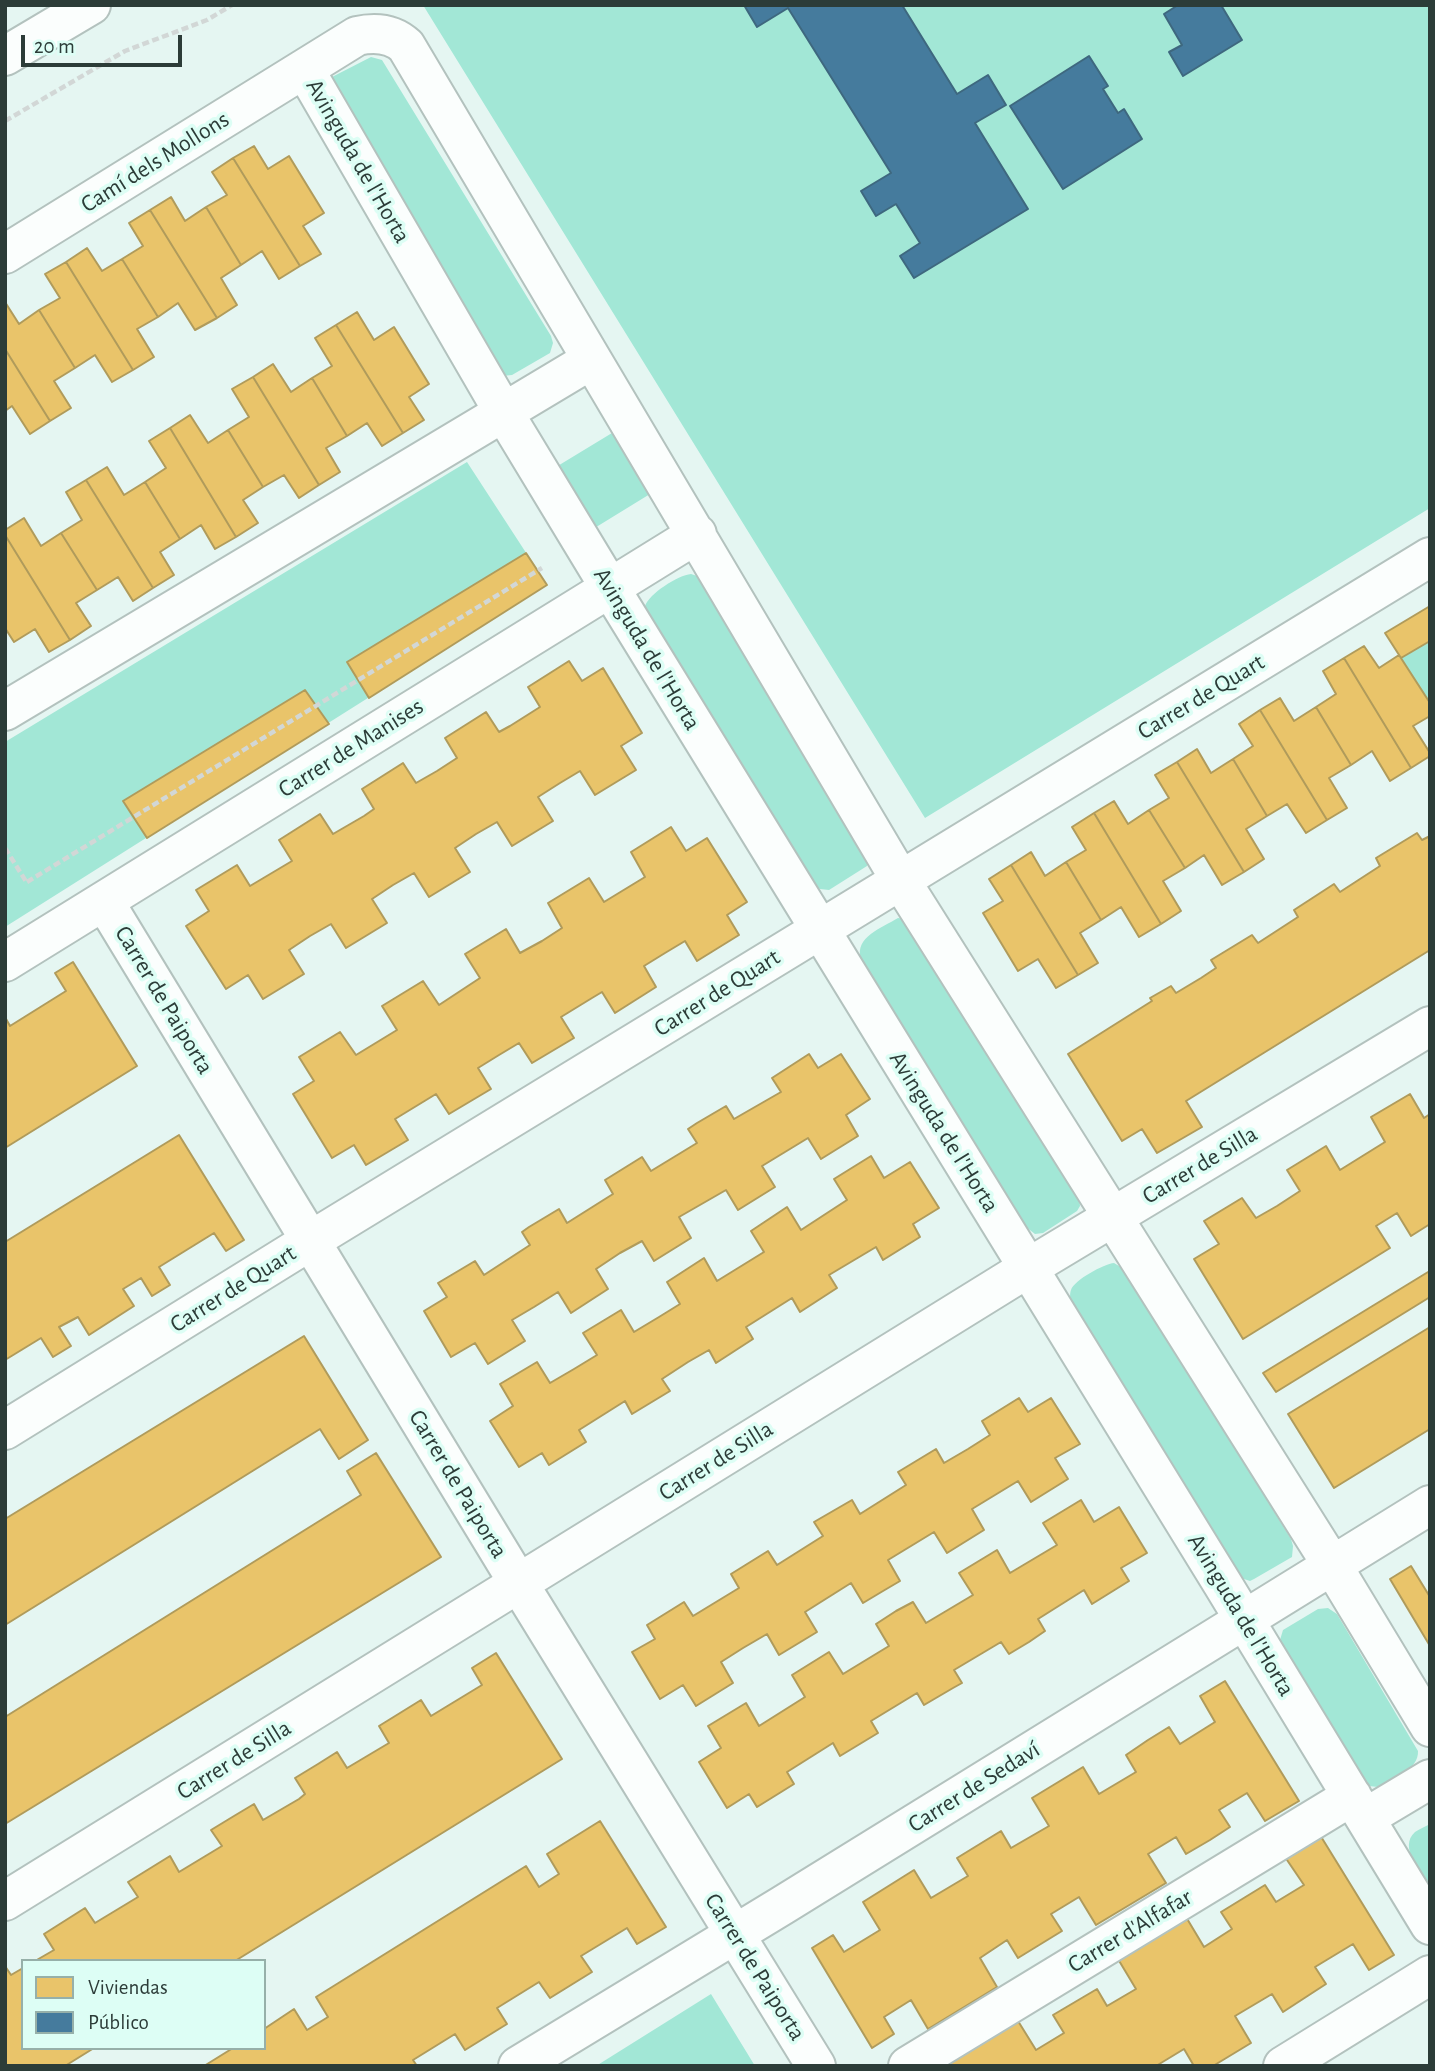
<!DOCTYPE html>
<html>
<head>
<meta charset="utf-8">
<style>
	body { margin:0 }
	#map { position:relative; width:1435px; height:2071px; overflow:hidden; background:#e5f6f2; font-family:"Alegreya Sans",sans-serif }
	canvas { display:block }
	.frame { position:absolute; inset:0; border:7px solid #2c3c38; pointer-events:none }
	.legend { position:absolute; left:21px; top:1959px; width:245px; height:91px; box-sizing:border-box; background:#ddfef5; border:2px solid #96b0a9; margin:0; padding:9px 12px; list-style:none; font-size:21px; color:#2c3c38 }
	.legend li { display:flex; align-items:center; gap:14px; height:35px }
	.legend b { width:35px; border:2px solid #96b0a9 }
	.scale { position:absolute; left:21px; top:35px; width:161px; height:32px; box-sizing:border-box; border:4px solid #2c3c38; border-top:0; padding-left:9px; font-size:21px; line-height:24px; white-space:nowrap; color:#2c3c38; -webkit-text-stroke:5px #ddfef5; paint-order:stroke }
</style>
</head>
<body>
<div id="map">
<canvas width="1435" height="2071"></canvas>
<div class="frame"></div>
<ul class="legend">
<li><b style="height:19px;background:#e9c46a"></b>Viviendas</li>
<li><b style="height:19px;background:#457b9d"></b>Público</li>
</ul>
<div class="scale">20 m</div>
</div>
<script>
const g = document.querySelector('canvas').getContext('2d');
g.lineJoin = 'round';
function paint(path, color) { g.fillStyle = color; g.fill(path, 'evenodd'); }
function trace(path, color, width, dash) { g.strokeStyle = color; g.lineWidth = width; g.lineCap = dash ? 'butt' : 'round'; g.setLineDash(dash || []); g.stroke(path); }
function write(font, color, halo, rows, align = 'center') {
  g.font = font + ' "Alegreya Sans",sans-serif'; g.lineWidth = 7; g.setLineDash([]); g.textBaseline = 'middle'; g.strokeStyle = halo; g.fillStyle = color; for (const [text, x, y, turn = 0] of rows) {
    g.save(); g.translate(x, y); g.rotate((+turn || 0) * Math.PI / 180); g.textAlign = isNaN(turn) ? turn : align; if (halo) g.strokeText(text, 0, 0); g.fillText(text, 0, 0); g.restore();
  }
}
paint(new Path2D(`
	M423,5H1430V508L925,818Z
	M371,57L382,60L551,336L553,343L550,353L512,375L502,376L329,81L332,77Z
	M612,433L650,494L593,529L556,467Z
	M467,462L547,585L5,927V742Z
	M691,574L697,576L701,580L869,860L867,866L829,890L820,889L816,887L648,613L645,606C649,594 678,575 691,574Z
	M1430,641V703L1401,658Z
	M898,918L905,919L1079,1195L1080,1206L1077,1211L1043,1233L1035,1234L1026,1227L861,959C854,937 882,928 898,918Z
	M1114,1263L1124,1269L1291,1539L1293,1546L1292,1557L1254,1579L1250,1581L1241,1578L1070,1301C1070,1298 1070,1292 1071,1290C1074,1280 1104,1264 1114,1263Z
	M1328,1608L1337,1614L1418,1751C1419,1769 1393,1780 1378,1787L1369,1786L1363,1782L1283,1648L1280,1640L1283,1630L1318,1609Z
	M1430,1824V1887C1421,1873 1398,1847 1415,1832C1419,1829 1425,1827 1430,1824Z
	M711,1994L755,2066H596Z`), '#a2e7d6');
const homes = new Path2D(`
	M254,146L268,169L289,156L324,213L303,226L321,254L300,266L233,158Z
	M233,158L300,266L279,279L262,251L241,265L206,207L227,195L212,172Z
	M171,197L185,221L206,207L241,265L221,278L237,305L217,318L150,210Z
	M150,210L217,318L195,330L178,303L158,317L122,259L143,246L129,223Z
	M87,248L102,271L122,259L158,317L137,329L154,357L133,370L66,262Z
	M66,262L133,370L112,382L95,355L75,368L39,310L60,298L45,274Z
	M5,302L19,324L39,310L75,368L54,381L71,408L50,421L5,349Z
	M357,312L374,340L394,327L429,384L409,397L424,420L403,433L336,325Z
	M336,325L403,433L382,446L367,423L347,436L312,378L332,366L315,338Z
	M5,349L50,421L30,434L12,406L5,411Z
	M273,364L291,392L312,378L347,436L326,448L340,472L319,485L253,377Z
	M253,377L319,485L299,498L284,475L263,487L228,430L249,417L232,389Z
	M190,415L208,443L228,430L263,487L243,500L258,523L236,537L170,428Z
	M170,428L236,537L215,549L201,525L180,539L145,482L166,468L149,441Z
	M107,467L124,495L145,482L180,539L160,552L174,575L153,588L86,480Z
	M86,480L153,588L133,601L118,577L97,590L61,533L82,520L66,492Z
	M24,518L41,546L61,533L97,590L76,603L91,626L70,640L5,535V530Z
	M5,535L70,640L49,652L35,629L14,642L5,628Z
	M526,553L547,585L369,698L347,662Z
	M1430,606V641L1401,658L1385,633Z
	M1364,646L1379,668L1399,655L1430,703V716L1413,726L1430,753V756L1411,768L1344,658Z
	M1344,658L1411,768L1390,781L1372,751L1351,765L1316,707L1336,694L1323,671Z
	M569,661L582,681L603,668L642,733L621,746L636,770L595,795L580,771L560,783L538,797L553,821L512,846L497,822L476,834L455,848L470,872L429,897L414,873L393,885L372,899L387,923L346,948L331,924L310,936L289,950L304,974L263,999L248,975L226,989L186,926L209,911L196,890L237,865L250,886L292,861L279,840L320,814L333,834L364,816L374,809L362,789L403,763L416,783L437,771L457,758L445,738L486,712L499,732L510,726L540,707L528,687Z
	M305,690L329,724L147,838L123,801Z
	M1280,698L1294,721L1316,707L1351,765L1329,778L1347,808L1327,820L1260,710Z
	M1260,710L1327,820L1306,833L1287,804L1267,816L1233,759L1253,746L1239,724Z
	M1197,749L1211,773L1233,759L1267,816L1246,829L1264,859L1244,872L1177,762Z
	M1177,762L1244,872L1222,885L1204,855L1185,868L1149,810L1169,798L1155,775Z
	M1114,801L1128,824L1149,810L1185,868L1163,881L1181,911L1161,924L1094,813Z
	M1094,813L1161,924L1139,937L1121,907L1101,920L1066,862L1086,850L1072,827Z
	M671,827L686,851L707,838L747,902L727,915L739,935L697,961L685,941L665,953L644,966L656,987L615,1013L602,992L592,998L561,1017L574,1038L532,1063L519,1043L499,1055L478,1068L491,1089L449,1114L436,1094L395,1119L408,1140L366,1165L354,1145L332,1158L293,1094L314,1081L299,1057L340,1032L356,1055L397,1030L382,1006L423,981L439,1005L480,978L465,954L506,929L520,953L542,941L562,928L548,903L589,878L604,902L645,877L631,852Z
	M1417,833L1422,840L1430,836V950L1186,1101L1202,1127L1157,1153L1142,1129L1122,1141L1068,1054L1152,1001L1150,998L1171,986L1176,993L1201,978L1216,968L1211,960L1252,935L1258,943L1298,917L1294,910L1334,884L1340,892L1380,866L1376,858Z
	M1031,852L1045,876L1066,862L1101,920L1080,933L1098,963L1078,975L1011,865Z
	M1011,865L1078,975L1056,988L1038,959L1018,971L983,913L1003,901L989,879Z
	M73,962L137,1066L5,1148V1017L10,1026L66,991L55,973Z
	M809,1054L818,1068L841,1054L870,1099L846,1115L858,1136L821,1159L808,1138L762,1166L775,1187L738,1210L726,1190L679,1217L691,1238L654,1261L642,1241L620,1253L596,1269L608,1289L571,1313L558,1292L534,1307L512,1320L525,1341L488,1364L475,1343L451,1357L424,1311L447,1297L438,1283L475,1261L484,1275L530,1245L522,1232L529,1227L559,1209L567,1223L613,1194L605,1180L642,1157L651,1171L697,1143L688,1129L697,1123L726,1106L734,1119L781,1092L772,1078Z
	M1410,1094L1424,1118L1430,1114V1224L1411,1236L1397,1213L1376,1226L1390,1248L1243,1339L1194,1259L1219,1244L1204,1221L1242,1198L1256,1218L1277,1206L1300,1191L1287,1170L1326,1146L1340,1170L1385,1142L1371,1117Z
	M179,1135L244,1240L226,1251L214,1233L159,1267L170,1285L152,1296L141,1278L123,1289L134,1306L89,1335L78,1317L59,1327L71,1346L53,1357L41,1338L5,1360V1242Z
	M871,1156L884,1178L910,1162L939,1208L913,1224L920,1237L883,1260L876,1247L829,1275L837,1288L800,1312L792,1298L746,1327L753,1339L716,1363L709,1350L688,1362L662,1379L670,1391L632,1414L625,1401L579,1430L586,1442L549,1465L542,1453L519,1467L490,1421L513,1406L500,1384L537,1362L550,1383L574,1369L597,1355L583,1333L621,1310L634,1332L659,1317L680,1304L667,1282L704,1258L717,1281L764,1252L751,1231L787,1207L801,1230L847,1200L834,1179Z
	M1428,1272L1430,1274V1297L1276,1392L1263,1373Z
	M1430,1327V1429L1334,1488L1288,1414Z
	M304,1336L368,1440L339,1459L320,1429L5,1625V1519Z
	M1019,1398L1028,1412L1051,1398L1080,1444L1055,1458L1068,1479L1031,1502L1018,1481L972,1509L984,1530L947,1553L934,1532L888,1560L900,1581L883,1591L863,1603L851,1583L805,1612L817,1632L779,1655L767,1634L743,1648L721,1662L733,1683L696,1706L683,1685L660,1699L632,1652L655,1639L647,1625L684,1602L693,1616L739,1588L731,1574L768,1551L777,1565L823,1536L814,1522L852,1500L860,1514L906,1485L898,1472L936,1449L944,1463L968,1449L990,1435L982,1421Z
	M376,1453L441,1557L5,1824V1717L361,1495L347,1471Z
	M1081,1500L1094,1522L1119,1507L1147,1553L1121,1568L1129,1581L1092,1604L1084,1590L1038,1619L1045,1631L1029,1642L1009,1654L1001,1642L954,1670L962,1683L953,1688L924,1705L917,1693L871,1721L878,1733L840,1756L833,1743L787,1772L794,1784L757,1807L749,1794L727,1808L699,1762L721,1748L708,1726L746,1703L759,1726L805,1697L792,1675L829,1652L843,1674L889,1646L876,1624L896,1611L913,1602L926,1623L973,1595L959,1573L997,1550L1010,1573L1057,1545L1043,1523Z
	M1411,1566L1430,1597V1646L1390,1579Z
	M496,1653L562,1759L235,1961H35L54,1950L44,1934L85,1908L95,1923L138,1897L128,1882L170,1856L179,1872L222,1846L211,1830L234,1816L254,1804L263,1820L299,1799L305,1794L295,1778L318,1764L337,1752L347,1768L389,1743L379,1726L421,1700L431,1716L482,1685L472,1668Z
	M1225,1681L1299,1801L1265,1821L1247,1793L1219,1810L1230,1827L1210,1840L1186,1854L1176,1837L1148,1854L1166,1883L1096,1925L1079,1897L1051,1914L1062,1931L1018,1958L1007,1940L980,1958L997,1987L928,2029L911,2000L884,2017L894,2034L872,2048L812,1948L833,1935L844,1952L880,1930L863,1902L914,1870L931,1898L968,1876L957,1858L1001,1831L1011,1848L1049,1826L1032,1798L1083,1767L1099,1794L1136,1772L1126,1755L1148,1740L1169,1727L1180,1744L1215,1722L1200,1696Z
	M600,1821L666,1927L637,1944L627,1928L581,1956L592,1972L550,1998L539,1982L497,2008L507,2024L465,2050L455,2034L413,2060L417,2066H204L233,2048H264V2029L294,2009L307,2030L328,2017L316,1997L526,1866L539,1887L559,1874L547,1854Z
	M1320,1835L1394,1955L1369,1970L1353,1944L1315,1967L1326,1984L1306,1997L1283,2012L1272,1994L1235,2016L1251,2043L1213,2066H1194L1184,2049L1156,2066H950L949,2064L1018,2021L1036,2050L1064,2033L1053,2015L1097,1989L1107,2006L1136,1989L1118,1959L1186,1917L1204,1947L1232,1929L1221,1912L1265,1885L1276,1902L1304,1885L1285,1857Z
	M5,1966L11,1975L23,1968V2048H94L65,2066H5Z`);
paint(homes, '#e9c46a');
trace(homes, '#b09b5b', 2);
const public = new Path2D(`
	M744,5H902L957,94L988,75L1006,105L975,123L1028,209L914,278L900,256L920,243L896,204L876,216L861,191L891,173L788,8L757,27Z
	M1178,5H1221L1242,40L1183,76L1169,52L1182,45L1164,14Z
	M1089,56L1108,86L1103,89L1118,113L1124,109L1142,139L1063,189L1010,106Z`);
paint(public, '#457b9d');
trace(public, '#3e687f', 2);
const minor = new Path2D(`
	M305,70L504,413L610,588L1222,1583L1430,1925
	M5,254L357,36C375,32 392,33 406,46L901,881L1332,1565L1430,1727
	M5,711L591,360
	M104,901L519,1584L816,2066
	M5,962L697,534
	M5,1430L310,1241L1430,557
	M1365,1818L1430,1779
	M5,1901L1028,1268L1430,1026
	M518,2066L783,1905L1430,1505
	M908,2066L1352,1796
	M1283,2066L1430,1975`);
const major = new Path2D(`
	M5,56L91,5`);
trace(minor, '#b3c2be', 42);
trace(major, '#b3c2be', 42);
trace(new Path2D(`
	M5,121L125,51L207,20L232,5
	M5,848L27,883
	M27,882L542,568`), '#d2d7d6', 4.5, [7, 3.5]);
trace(minor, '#fbfefd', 38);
trace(major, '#fbfefd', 38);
write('24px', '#2c3c38', '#ddfef5', [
	["Avinguda de l'Horta",358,161,60],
	["Camí dels Mollons",155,162,-32],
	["Avinguda de l'Horta",647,649,59],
	["Carrer de Quart",1201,697,-31],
	["Carrer de Manises",351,748,-32],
	["Carrer de Quart",717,993,-32],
	["Carrer de Paiporta",164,1000,59],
	["Avinguda de l'Horta",944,1132,58],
	["Carrer de Silla",1200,1165,-31],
	["Carrer de Quart",233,1289,-32],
	["Carrer de Silla",716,1461,-32],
	["Carrer de Paiporta",458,1484,59],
	["Avinguda de l'Horta",1241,1615,59],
	["Carrer de Silla",234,1760,-32],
	["Carrer de Sedaví",974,1787,-32],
	["Carrer d'Alfafar",1130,1931,-31],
	["Carrer de Paiporta",755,1967,58]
]);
</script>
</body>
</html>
